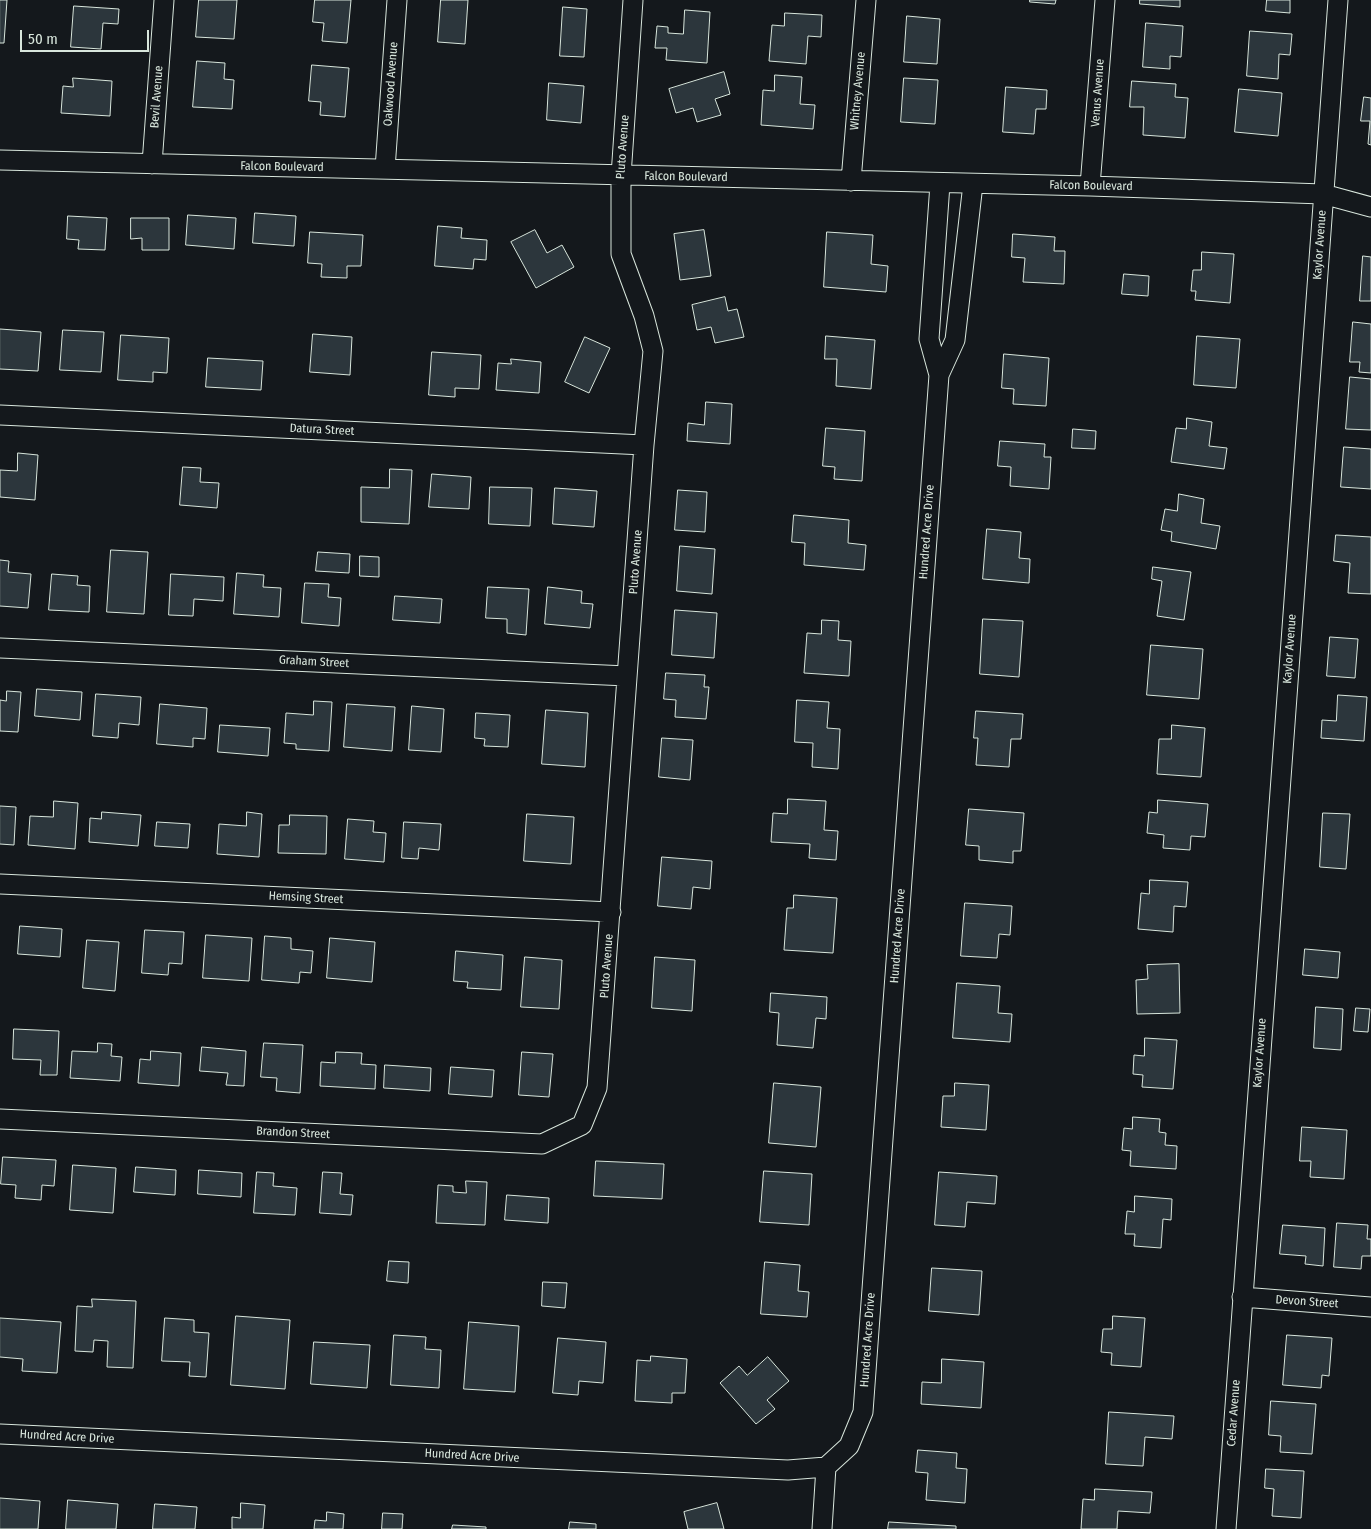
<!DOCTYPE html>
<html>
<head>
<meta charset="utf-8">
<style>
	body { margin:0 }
	#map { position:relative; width:1371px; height:1529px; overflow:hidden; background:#14181c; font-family:"Fira Sans Condensed",sans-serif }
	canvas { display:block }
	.scale { position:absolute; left:20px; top:30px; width:129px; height:22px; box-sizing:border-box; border:2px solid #d8e6dc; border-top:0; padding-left:6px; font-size:15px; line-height:18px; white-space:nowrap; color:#d8e6dc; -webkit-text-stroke:4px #14181c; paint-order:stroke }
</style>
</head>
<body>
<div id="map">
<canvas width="1371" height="1529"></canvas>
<div class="scale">50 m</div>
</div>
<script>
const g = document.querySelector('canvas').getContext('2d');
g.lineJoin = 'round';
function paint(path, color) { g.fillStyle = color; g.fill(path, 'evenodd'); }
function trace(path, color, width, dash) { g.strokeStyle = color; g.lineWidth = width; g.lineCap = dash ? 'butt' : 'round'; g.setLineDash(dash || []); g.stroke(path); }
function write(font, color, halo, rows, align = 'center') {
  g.font = font + ' "Fira Sans Condensed",sans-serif'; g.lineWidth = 4; g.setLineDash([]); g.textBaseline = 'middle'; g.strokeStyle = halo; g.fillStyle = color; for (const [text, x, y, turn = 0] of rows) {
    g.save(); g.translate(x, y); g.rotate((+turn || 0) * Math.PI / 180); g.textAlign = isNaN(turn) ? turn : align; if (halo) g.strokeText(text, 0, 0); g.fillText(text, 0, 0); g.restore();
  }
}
const building = new Path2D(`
	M0,0H7L4,43H0Z
	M199,0H237L234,39L196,37Z
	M315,0H351L347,43L322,41L324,23L313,22Z
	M441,0H468L465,44L438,42Z
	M1030,0H1056L1055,4L1030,2Z
	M1140,0H1180V7L1140,4Z
	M1267,0H1290V13L1266,11Z
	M74,6L119,9L118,24L103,23L101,49L71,47Z
	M563,7L587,9L584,57L560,56Z
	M685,10L710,12L707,63L666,60L667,48H655L657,26L668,27V33L683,34Z
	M785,13L822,15L821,37L808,36L806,64L769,61L772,25L784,26Z
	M907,16L940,19L937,64L904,62Z
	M1146,23L1183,26L1181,57L1170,56V69L1143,67Z
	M1250,31L1292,34L1290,55L1279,54L1278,79L1247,76Z
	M197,61L225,63L224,79L234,80L232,109L193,107Z
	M312,65L349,68L345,117L320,115L321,102L309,101Z
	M724,72L730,94L715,99L721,115L697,122L693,108L676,113L669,89Z
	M775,75L802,77L800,104L815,105L813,129L761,125L763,90L774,91Z
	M73,78L112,81L110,116L61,113L63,86L73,87Z
	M904,78L938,80L935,124L901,122Z
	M1132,81L1176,84L1175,97L1188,98L1185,138L1143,135L1144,107H1130Z
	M549,83L584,86L581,123L547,120Z
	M1006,87L1047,90L1046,109H1036L1034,134L1003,132Z
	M1239,89L1282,93L1278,136L1235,132Z
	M1364,97L1371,98V145L1368,144L1370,121H1361Z
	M255,213L296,216L294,246L253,243Z
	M188,215L236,218L234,249L186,245Z
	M68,216L107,218L105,250L78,249L79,240L67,239Z
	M131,218H169V250H142V238L131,239Z
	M438,226L462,228L461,238L487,240L486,260L474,259L473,269L435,266Z
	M535,230L547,253L562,245L574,267L536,288L511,242Z
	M704,230L711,276L680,280L674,234Z
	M310,232L363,235L361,266H347V278L321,277L322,264L308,263Z
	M827,232L873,235L871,264L888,266L886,292L824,287Z
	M1013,234L1055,237L1054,251H1065L1064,284L1023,282L1025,258L1012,257Z
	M1202,252L1234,254L1230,303L1195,300L1196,291H1191L1193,270H1201Z
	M1363,256L1371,257V301H1360Z
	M1124,274L1149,276L1148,296L1122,294Z
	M725,297L728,311L737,309L744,337L715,343L711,327L697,330L692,305Z
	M1353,322L1371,324V373L1359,372L1360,362H1350Z
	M0,329L41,332L38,371L0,369Z
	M63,330L104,332L101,372L60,370Z
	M313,334L352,337L350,375L310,372Z
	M121,335L169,338L167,373L153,372V382L118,380Z
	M826,336L875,340L871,389L836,386L837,359H825Z
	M1197,336L1240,339L1236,388L1194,385Z
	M585,337L610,348L589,393L565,382Z
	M432,352L481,355L479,389L455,388V397L429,395Z
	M1004,354L1049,358L1046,406L1013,404L1014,389L1002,388Z
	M208,358L263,361L261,390L206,387Z
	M511,359L541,362L539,393L496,390L498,363L511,364Z
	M1350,377L1371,379V430L1346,429Z
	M706,402L732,404L730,444L687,441L688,423L704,425Z
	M1187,418L1212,422L1209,446L1227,448L1224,469L1171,462L1176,428L1186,429Z
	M826,428L865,431L862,481L834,479L835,467L823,466Z
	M1073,429L1096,431L1095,449L1072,448Z
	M1000,441L1045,444L1044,457H1051L1049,489L1010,486L1011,467L998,466Z
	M1344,447L1371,449V489L1341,487Z
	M18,453L38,455L35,500L0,497V470L17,471Z
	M183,467L201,468L200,482L219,483L217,508L180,505Z
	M390,469L412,470L409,524L361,522V487L389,488Z
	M432,474L471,477L469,509L429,507Z
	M490,487L532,488L530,526L489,524Z
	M555,488L597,491L594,527L553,524Z
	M678,490L707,492L705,532L675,530Z
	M1179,494L1204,499L1201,523L1220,526L1216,549L1171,541L1172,532L1161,530L1165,509L1177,511Z
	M794,515L849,520L848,543L866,545L864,570L804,565L805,543L792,542Z
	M987,529L1021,532L1019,558L1030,559L1029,583L983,579Z
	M1336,535L1371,537V594L1348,593L1350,563L1334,561Z
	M680,546L715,549L712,594L677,591Z
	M111,550L148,552L144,614L107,612Z
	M318,552L350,554L349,573L316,571Z
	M360,556L379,557V577L360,576Z
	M0,560L9,561L8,572L31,574L28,608L0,606Z
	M1153,567L1191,572L1184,620L1157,616L1162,581L1152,579Z
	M237,573L264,575L263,587L281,588L279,617L234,614Z
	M52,574L78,576L77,585L90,586L89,612L49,610Z
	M171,574L224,577L223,601L194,599L193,616L169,615Z
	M305,583L329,584L328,597L341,598L339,626L302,623Z
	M488,587L529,589L526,635L507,633V619L486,618Z
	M548,587L582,591L581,603L593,604L590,628L545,624Z
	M395,596L442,599L440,623L393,620Z
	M675,610L717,613L714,658L672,655Z
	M983,619L1023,621L1019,677L980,674Z
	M822,620L839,621L838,640L851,641L849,676L804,673L807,633L821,634Z
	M1330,637L1358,639L1355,678L1327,676Z
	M1151,645L1203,649L1199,699L1147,695Z
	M666,673L705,675L704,687H709L706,719L675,717L676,700L664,699Z
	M37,689L82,692L80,720L35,716Z
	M7,691L21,692L18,732L0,731V700L6,701Z
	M96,694L141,697L139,725L119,723L118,738L93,736Z
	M1338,695L1367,697L1364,741L1321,738L1322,720L1336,721Z
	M797,700L829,702L827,728L840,729L838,769L812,767L813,743L795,742Z
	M314,701L332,702L329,751L296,749V744L284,743L286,713L313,715Z
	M160,704L207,708L205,739L193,738V747L157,744Z
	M347,704L395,707L392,751L344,747Z
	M412,706L444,709L441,752L409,750Z
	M546,710L588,713L585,767L542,764Z
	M976,711L1023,714L1021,739H1011L1009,767L976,765L978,738H974Z
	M476,713L510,715L508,747L484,746L485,739L475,738Z
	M220,725L270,728L268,756L218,752Z
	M1172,725L1205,728L1201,777L1157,774L1159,739H1171Z
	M662,738L693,740L690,780L659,777Z
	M788,799L826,801L824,830L838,831L836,860L809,858L810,844L771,842L773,813L787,814Z
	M1158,800L1208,804L1205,837L1191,836L1190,850L1163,848L1164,835L1147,833L1149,812L1157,813Z
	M54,801L78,803L75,849L28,845L30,816L53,817Z
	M0,806L16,807L14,845L0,844Z
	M969,809L1024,813L1021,851H1013V863L979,860V846L966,845Z
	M102,812L141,815L138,846L89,842L90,818L101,819Z
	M247,812L262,814L259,857L217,854L219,824L246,826Z
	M1323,813L1350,814L1346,869L1320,867Z
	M527,814L574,817L571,864L524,861Z
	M290,815L327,816L326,854L278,853L279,825H289Z
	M348,819L374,821L373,832L386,833L384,862L345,859Z
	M157,822L190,824L188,848L155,846Z
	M404,822L441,824L439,850L419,848L418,859L402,858Z
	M662,857L712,861L710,889L693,887L691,909L658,906Z
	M1150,880L1188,882L1186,907L1174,906L1173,932L1138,929L1141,893L1149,894Z
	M794,895L837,898L833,953L784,950L787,908H793Z
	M965,903L1012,906L1010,935L999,934L997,958L961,956Z
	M20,926L62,929L60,957L18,954Z
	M145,930L184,932L182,964L169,963L168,975L142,973Z
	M206,935L252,938L249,981L203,978Z
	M265,936L291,938V949L313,951L311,973L300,972L299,983L262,980Z
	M330,938L375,942L372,982L327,978Z
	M87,940L119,942L115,991L83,988Z
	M1305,949L1340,952L1338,978L1303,975Z
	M456,951L503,955L501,990L467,988L468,982L454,981Z
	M525,957L562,960L559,1009L521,1007Z
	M655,957L695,960L692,1011L652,1008Z
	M1179,964L1180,1013L1137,1014L1136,980L1148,979L1147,965Z
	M957,983L1000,986L998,1013L1012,1014L1010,1042L953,1038Z
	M771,993L827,997L826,1019L816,1018L813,1048L777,1045L779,1013L770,1012Z
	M1316,1007L1343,1009L1341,1050L1314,1048Z
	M1356,1008L1370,1009L1368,1032L1354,1031Z
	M14,1029L59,1031L57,1075H40L41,1060L13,1059Z
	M1145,1038L1177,1040L1173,1089L1142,1087L1143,1075L1133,1074L1134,1055L1144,1056Z
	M98,1043L112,1044L111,1056L122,1057L120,1081L70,1078L72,1051L97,1052Z
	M264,1043L303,1045L300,1093L276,1091L277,1078L261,1077Z
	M202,1047L246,1051L244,1086L226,1085L228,1073L200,1071Z
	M151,1051L181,1053L179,1086L138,1083L140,1059L150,1060Z
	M336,1052L362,1053L361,1064L376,1065L375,1089L320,1086L321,1062L335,1063Z
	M522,1052L553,1054L549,1097L519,1095Z
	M385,1065L431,1068L430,1091L384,1088Z
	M451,1067L494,1070L492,1097L449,1094Z
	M774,1083L821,1087L816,1147L769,1143Z
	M955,1083L989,1085L986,1130L941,1127L943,1096H954Z
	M1133,1117L1160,1119L1159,1132L1166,1133L1165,1145L1177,1146L1176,1169L1130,1166L1131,1151L1122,1150L1124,1128L1132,1129Z
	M1302,1127L1347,1130L1344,1179L1310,1177L1311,1161H1300Z
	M3,1157L56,1160L54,1186L42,1185L41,1200L15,1198L16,1185L1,1184Z
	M596,1161L664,1164L662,1199L594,1196Z
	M73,1165L116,1168L113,1213L70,1210Z
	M136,1167L176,1170L175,1195L134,1192Z
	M199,1170L242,1173L241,1197L198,1194Z
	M764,1171L812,1174L809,1225L760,1222Z
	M257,1172L274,1173L273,1186L297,1188L295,1215L254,1213Z
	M323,1172L342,1173L340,1194L353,1195L351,1215L320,1213Z
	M939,1172L997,1176L995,1204L967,1202L965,1227L935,1225Z
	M466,1181L487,1182L485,1225L436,1223L438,1185L453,1186V1192L466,1193Z
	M507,1195L549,1198L548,1223L505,1220Z
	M1135,1196L1172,1199L1171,1220L1163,1219L1161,1248L1134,1246L1135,1234H1125L1127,1211L1134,1212Z
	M1337,1223L1368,1225L1367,1239H1371V1256H1362L1361,1269L1334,1267Z
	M1283,1225L1325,1228L1323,1266L1305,1264L1306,1256L1280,1254Z
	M389,1261L409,1262L408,1283L387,1281Z
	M765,1262L800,1265L798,1291L809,1292L807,1317L761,1314Z
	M932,1268L982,1271L979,1315L929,1311Z
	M543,1282L567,1283L565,1308L542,1306Z
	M92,1299L136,1301L133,1368L107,1367L108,1341L94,1340L93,1352L75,1351L77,1306L92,1307Z
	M236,1316L290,1320L285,1389L231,1385Z
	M1113,1316L1145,1318L1141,1367L1111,1365L1112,1353L1101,1352L1103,1329H1112Z
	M0,1318L61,1322L57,1373L22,1371L23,1359L0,1357Z
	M165,1318L194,1320V1332L209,1333L206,1377L189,1376L190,1362L162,1361Z
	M469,1322L519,1326L515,1392L464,1389Z
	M394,1335L426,1337L425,1349L441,1350L439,1388L391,1385Z
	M1287,1335L1332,1338L1329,1376L1322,1375L1321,1388L1283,1385Z
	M558,1338L606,1342L603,1383L579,1381L578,1395L553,1393Z
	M314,1342L370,1345L367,1388L311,1384Z
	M651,1356L687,1359L685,1393H672V1403L635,1401L637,1360L650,1361Z
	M768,1357L789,1381L767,1400L775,1409L756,1424L720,1383L739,1366L747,1375Z
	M942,1359L984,1362L981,1408L921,1404L922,1382L941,1383Z
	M1271,1401L1316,1404L1312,1454L1280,1452L1281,1436L1269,1435Z
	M1109,1412L1174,1416L1172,1439L1145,1437L1143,1466L1106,1464Z
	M918,1450L957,1453L956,1468L967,1469L965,1503L926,1500L928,1473L916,1472Z
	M1266,1469L1304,1471L1301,1518L1272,1516L1274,1489L1265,1488Z
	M1095,1489L1152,1492L1150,1513L1118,1511L1117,1529H1081L1083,1499L1094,1500Z
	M0,1498L40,1501L38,1529H0Z
	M68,1500L118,1504L116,1529H66Z
	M241,1503L265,1505L263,1529H232V1517L240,1518Z
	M717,1503L724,1529H688L684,1512Z
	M155,1504L197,1507L195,1529H153Z
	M327,1512L344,1514L343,1529H314L315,1520L326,1521Z
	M383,1513L403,1514L402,1529H382Z
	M570,1522L596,1524V1529H569Z
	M889,1522L956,1526V1529H888Z
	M453,1525L486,1527V1529H452Z`);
paint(building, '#2c363c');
trace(building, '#d8e6dc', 1);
const minor = new Path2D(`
	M0,160L1090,186L1323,194L1371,207
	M152,164L164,0
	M385,169L397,0
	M851,181L866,0
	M1090,186L1105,0
	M939,375L955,340L973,184
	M0,415L644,445
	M0,648L627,676
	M0,884L611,912
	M0,1119L542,1144L582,1125L597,1088L644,445L653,351L644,316L621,254V176L633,0
	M1242,1297L1371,1307
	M0,1434L788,1470L826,1467L849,1446L863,1412L939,375L929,339L940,184
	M822,1529L826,1467
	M1226,1529L1338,0`);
trace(minor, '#d8e6dc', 21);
trace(minor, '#14181c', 19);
write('12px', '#d8e6dc', '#14181c', [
	["Oakwood Avenue",391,84,-86],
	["Whitney Avenue",858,91,-85],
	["Venus Avenue",1098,93,-86],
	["Bevil Avenue",157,97,-86],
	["Pluto Avenue",623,147,-86],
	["Falcon Boulevard",282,167,1],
	["Falcon Boulevard",686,177,1],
	["Falcon Boulevard",1091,186,1],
	["Kaylor Avenue",1320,245,-86],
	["Datura Street",322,430,3],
	["Hundred Acre Drive",927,532,-86],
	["Pluto Avenue",636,562,-86],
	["Kaylor Avenue",1290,649,-86],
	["Graham Street",314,662,3],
	["Hemsing Street",306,898,3],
	["Hundred Acre Drive",898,936,-86],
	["Pluto Avenue",607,966,-86],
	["Kaylor Avenue",1260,1053,-86],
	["Brandon Street",293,1133,3],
	["Devon Street",1307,1302,4],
	["Hundred Acre Drive",868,1340,-86],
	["Cedar Avenue",1234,1413,-86],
	["Hundred Acre Drive",67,1437,3],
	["Hundred Acre Drive",472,1456,3]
]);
</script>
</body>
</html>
